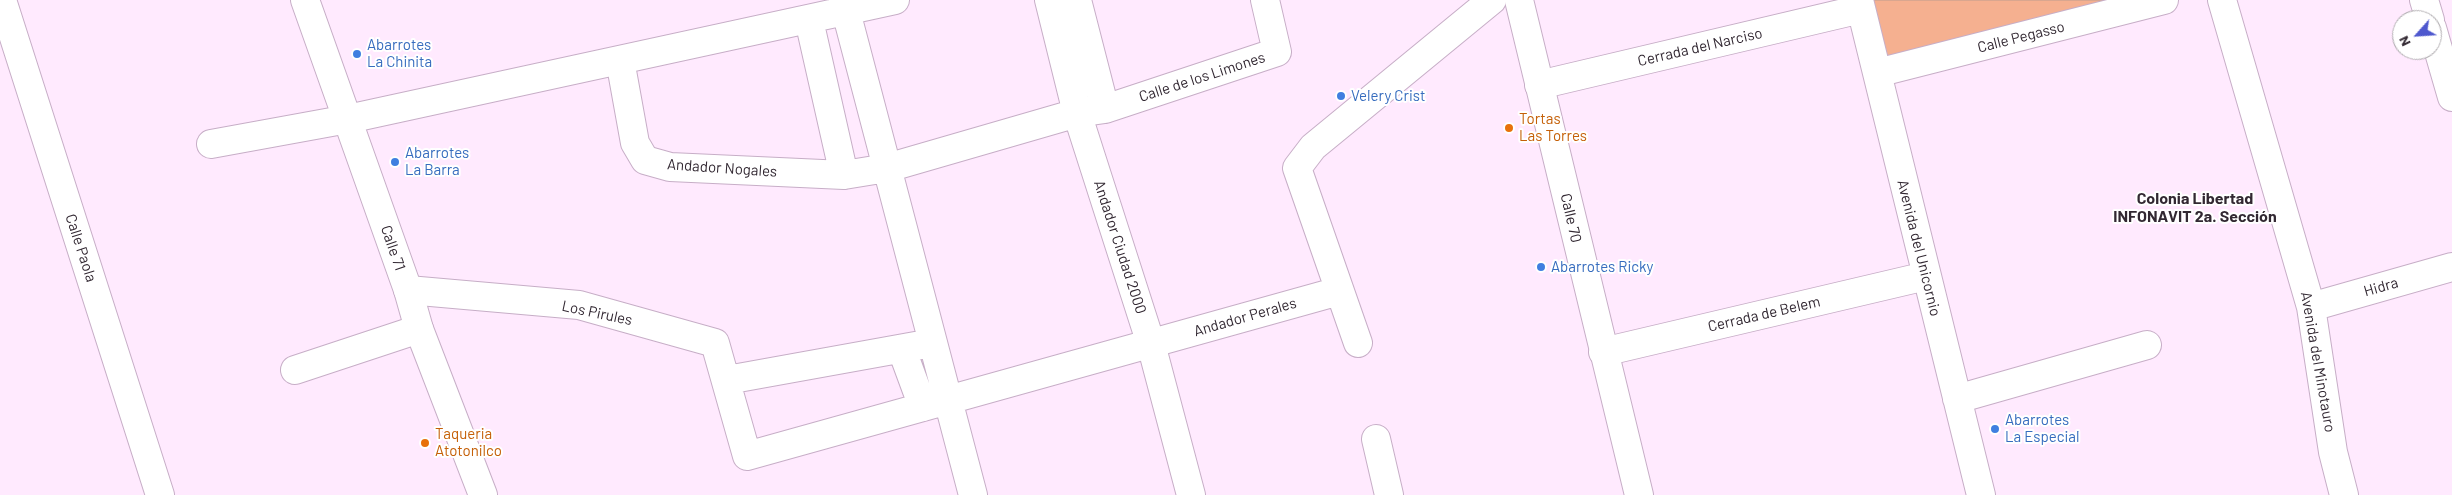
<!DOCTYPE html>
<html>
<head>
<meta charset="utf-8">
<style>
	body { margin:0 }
	#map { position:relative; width:2452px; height:495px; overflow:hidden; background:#ffeafe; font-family:Barlow,sans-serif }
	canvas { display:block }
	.north { position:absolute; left:2392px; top:10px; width:50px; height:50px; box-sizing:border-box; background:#fff; border:1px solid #ada9ad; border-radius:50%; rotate:244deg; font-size:14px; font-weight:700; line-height:20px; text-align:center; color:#322832 }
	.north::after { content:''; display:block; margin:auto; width:18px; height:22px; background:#4e58ce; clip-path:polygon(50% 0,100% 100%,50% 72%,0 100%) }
</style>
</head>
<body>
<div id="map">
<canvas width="2452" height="495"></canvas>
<div class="north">N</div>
</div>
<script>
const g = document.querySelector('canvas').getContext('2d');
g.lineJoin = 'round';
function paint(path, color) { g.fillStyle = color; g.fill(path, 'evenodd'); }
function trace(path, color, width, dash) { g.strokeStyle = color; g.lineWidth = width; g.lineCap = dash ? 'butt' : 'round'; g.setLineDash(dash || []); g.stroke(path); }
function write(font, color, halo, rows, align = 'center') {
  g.font = font + ' Barlow,sans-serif'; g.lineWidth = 4; g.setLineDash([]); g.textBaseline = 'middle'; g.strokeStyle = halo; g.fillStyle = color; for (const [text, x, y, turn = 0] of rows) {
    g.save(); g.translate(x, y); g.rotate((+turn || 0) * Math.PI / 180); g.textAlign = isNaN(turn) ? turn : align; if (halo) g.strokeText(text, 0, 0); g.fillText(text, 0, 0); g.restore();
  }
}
const building = new Path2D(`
	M1867,0H2120L1882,63Z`);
paint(building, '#f5b090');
trace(building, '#bd9c8d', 1);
const minor = new Path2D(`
	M2,0L160,495
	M843,0L973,495
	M1049,0L1077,113L1151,344L1191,495
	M1077,0L1105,109
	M1859,0L1981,495
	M2222,0L2311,307L2333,452L2344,495
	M2424,0L2430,20
	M809,20L844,175
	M2432,28L2452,97
	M620,60L635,143L645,160L670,167L844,175L887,168L1077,113L1105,109L1277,52L1265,0
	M1877,73L2164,0
	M1539,85L1861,9
	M211,144L348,119L895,0
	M408,290L579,305L715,343L747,456L1339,291
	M2311,307L2452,267
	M1358,343L1297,168L1313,147L1492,0
	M902,350L923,407
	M1603,352L1926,276
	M295,370L419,329
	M727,380L932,343
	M1957,399L2147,345
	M1376,439L1389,495`);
const tertiary = new Path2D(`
	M305,0L408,290L419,329L483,495
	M1519,0L1639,495`);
trace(minor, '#c7aec7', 30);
trace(tertiary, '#c7aec7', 30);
trace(minor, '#fff', 28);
trace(tertiary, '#fff', 28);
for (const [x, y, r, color] of [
	[357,54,5,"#3f7fe0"],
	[1341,96,5,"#3f7fe0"],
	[1509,128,5,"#e8710a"],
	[395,162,5,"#3f7fe0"],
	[1541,267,5,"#3f7fe0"],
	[1995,429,5,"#3f7fe0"],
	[425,443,5,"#e8710a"]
]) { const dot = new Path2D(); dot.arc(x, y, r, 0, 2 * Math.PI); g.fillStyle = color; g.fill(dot); trace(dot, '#fff', 2); }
write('15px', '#322832', '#fff', [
	["Calle Pegasso",2021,37,-14],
	["Cerrada del Narciso",1700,47,-13],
	["Calle de los Limones",1202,77,-18],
	["Andador Nogales",722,168,4],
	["Calle 70",1571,218,77],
	["Andador Ciudad 2000",1120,247,72],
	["Calle Paola",81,248,72],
	["Calle 71",393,248,71],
	["Avenida del Unicornio",1919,248,76],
	["Hidra",2381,287,-16],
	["Los Pirules",597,313,12],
	["Cerrada de Belem",1764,314,-13],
	["Andador Perales",1245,317,-16],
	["Avenida del Minotauro",2318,362,80]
]);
write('15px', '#366cbe', '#fff', [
	["Abarrotes",367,45],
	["La Chinita",367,62],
	["Velery Crist",1351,96],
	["Abarrotes",405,153],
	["La Barra",405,170],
	["Abarrotes Ricky",1551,267],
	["Abarrotes",2005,420],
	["La Especial",2005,437]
], 'left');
write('15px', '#c56008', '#fff', [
	["Tortas",1519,119],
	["Las Torres",1519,136],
	["Taqueria",435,434],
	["Atotonilco",435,451]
], 'left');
write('bold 16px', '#322832', '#fff', [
	["Colonia Libertad",2195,199],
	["INFONAVIT 2a. Sección",2195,217]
]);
</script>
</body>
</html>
